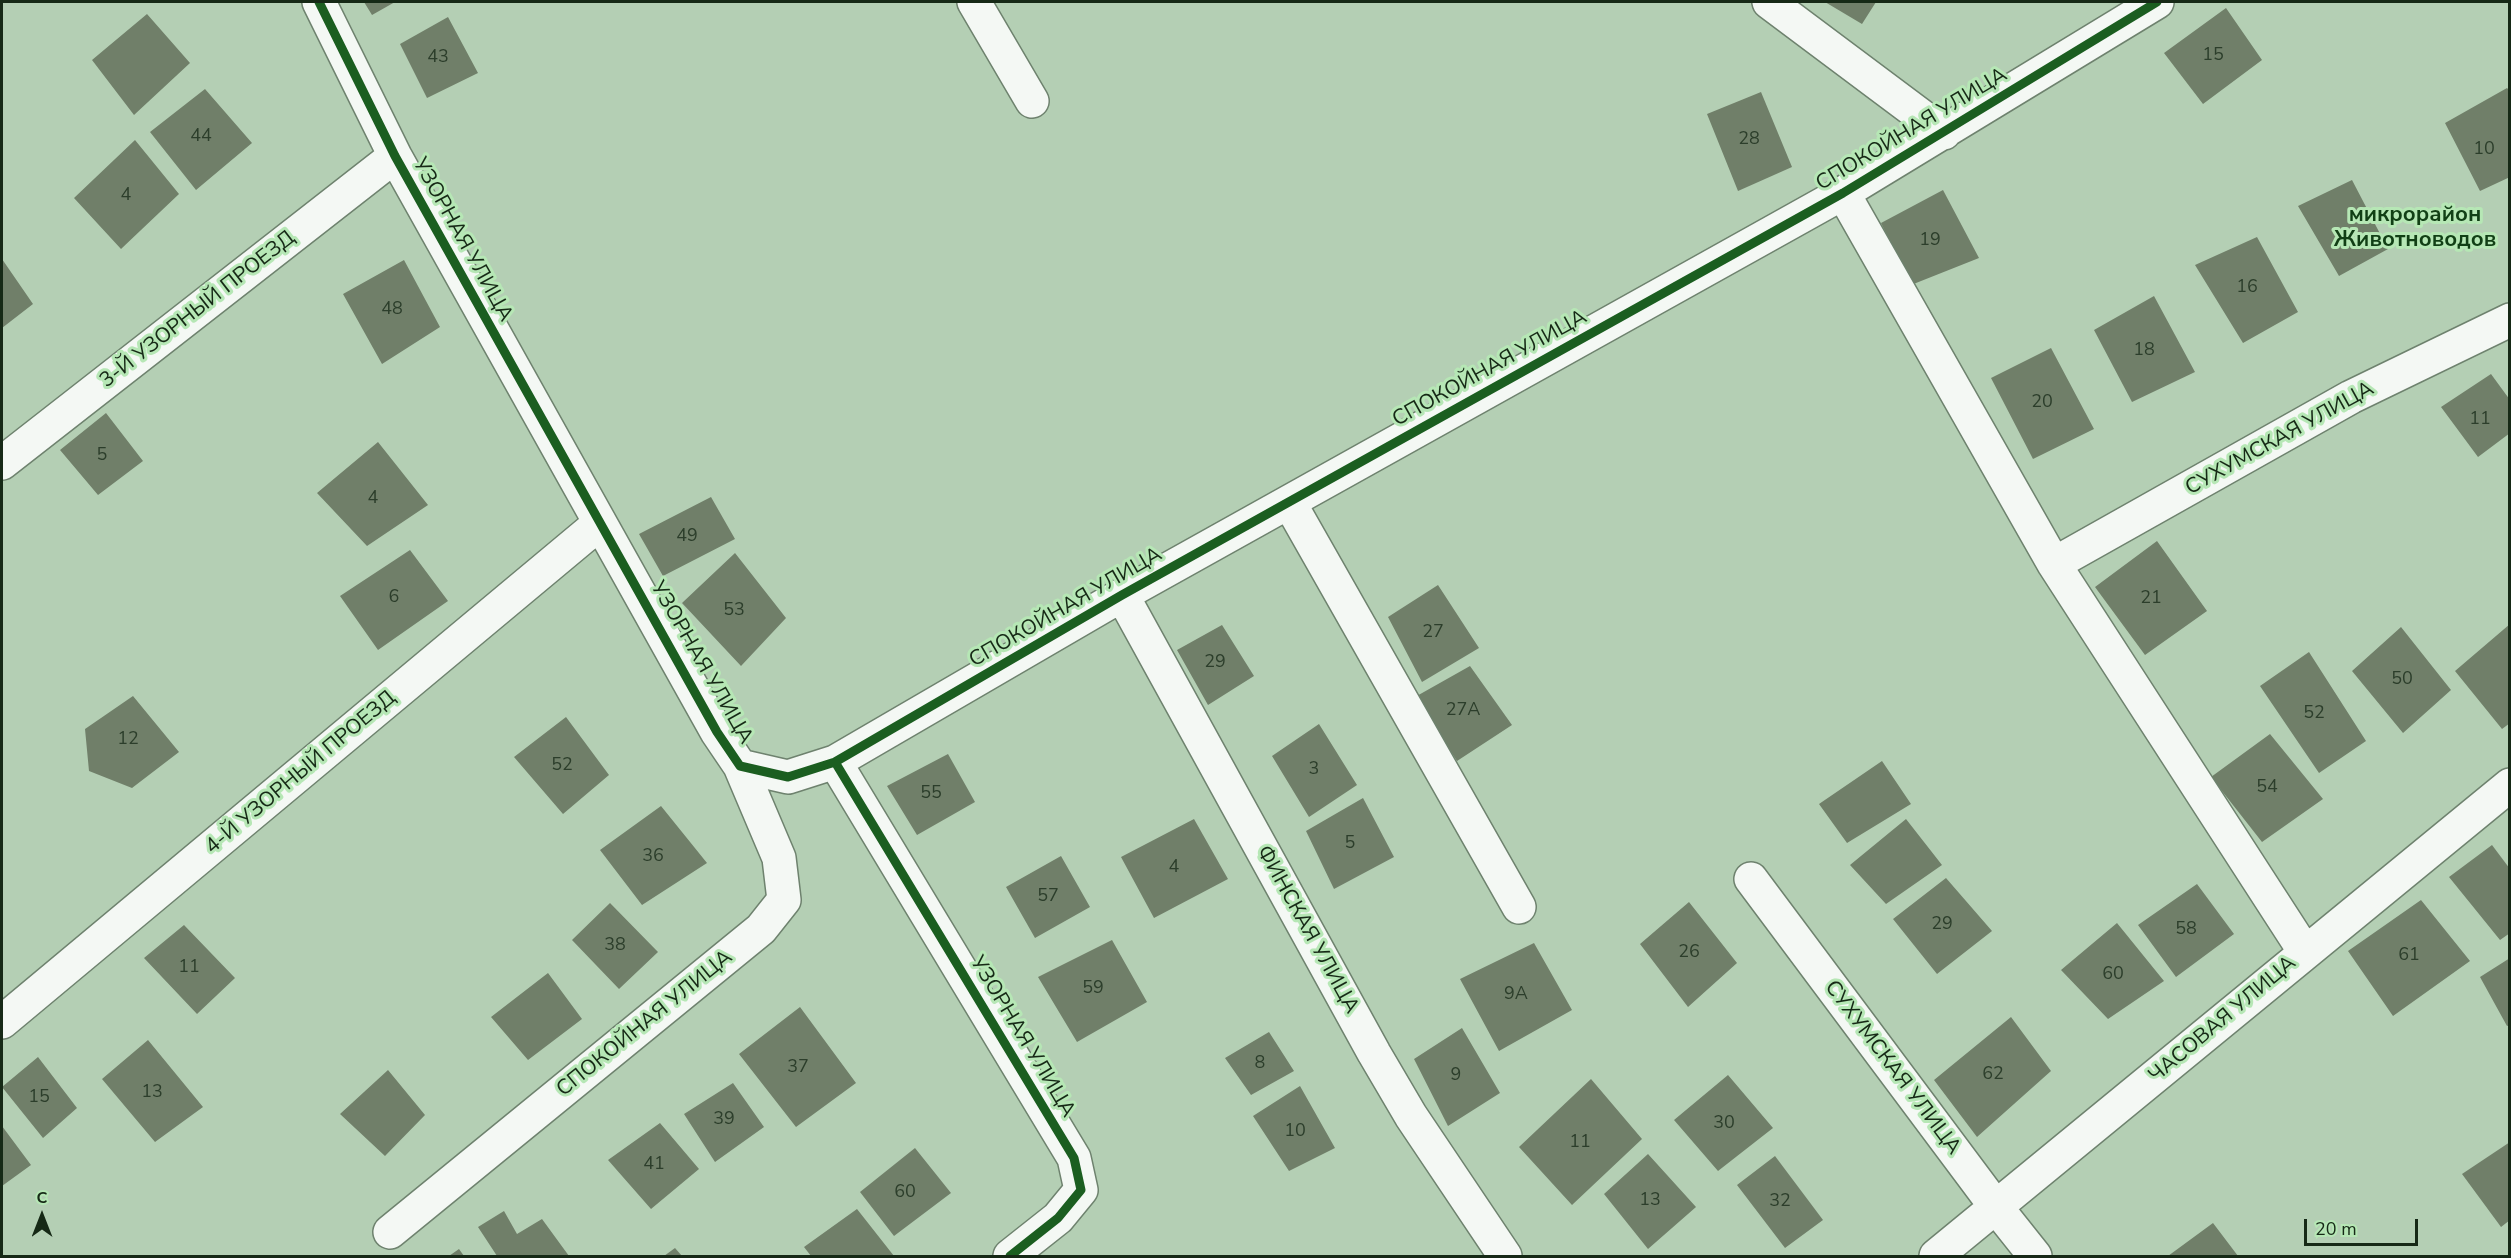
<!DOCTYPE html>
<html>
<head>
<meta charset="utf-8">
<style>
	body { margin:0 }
	#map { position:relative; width:2511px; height:1258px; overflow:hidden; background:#b4cfb4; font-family:"Nunito Sans",sans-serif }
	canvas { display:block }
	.frame { position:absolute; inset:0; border:3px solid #162916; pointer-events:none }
	.north { position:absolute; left:12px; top:1186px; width:60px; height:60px; -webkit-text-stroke:4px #b6e7b5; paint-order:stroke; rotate:0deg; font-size:16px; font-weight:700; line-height:24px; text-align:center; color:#162916 }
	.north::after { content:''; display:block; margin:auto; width:21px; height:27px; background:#162916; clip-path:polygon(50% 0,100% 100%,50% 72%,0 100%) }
	.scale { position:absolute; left:2304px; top:1219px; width:114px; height:27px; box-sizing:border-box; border:3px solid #162916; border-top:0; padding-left:8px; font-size:18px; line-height:21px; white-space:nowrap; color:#162916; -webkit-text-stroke:4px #b6e7b5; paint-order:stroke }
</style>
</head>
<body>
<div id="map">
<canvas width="2511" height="1258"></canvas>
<div class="frame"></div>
<div class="north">С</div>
<div class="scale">20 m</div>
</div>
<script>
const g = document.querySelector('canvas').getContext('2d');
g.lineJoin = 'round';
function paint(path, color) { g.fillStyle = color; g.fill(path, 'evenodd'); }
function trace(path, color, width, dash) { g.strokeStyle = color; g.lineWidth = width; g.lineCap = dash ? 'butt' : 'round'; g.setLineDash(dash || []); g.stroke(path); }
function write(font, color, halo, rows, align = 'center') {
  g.font = font + ' "Nunito Sans",sans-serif'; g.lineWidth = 6; g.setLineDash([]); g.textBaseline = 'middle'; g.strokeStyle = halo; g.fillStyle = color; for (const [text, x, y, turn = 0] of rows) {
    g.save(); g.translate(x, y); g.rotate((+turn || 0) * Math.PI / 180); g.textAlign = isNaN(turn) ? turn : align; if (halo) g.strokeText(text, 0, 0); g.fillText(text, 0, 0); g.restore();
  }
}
paint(new Path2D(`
	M364,2H395L372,15Z
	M1825,2H1876L1862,24Z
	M2226,8L2262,60L2203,104L2164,53Z
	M147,14L190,63L134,115L92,60Z
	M448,17L478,73L427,98L400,44Z
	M2507,88L2510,91V177L2480,191L2445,123Z
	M205,89L252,143L196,190L150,132Z
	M1761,92L1792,167L1738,191L1707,114Z
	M135,140L179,194L121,249L74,198Z
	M2352,180L2388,249L2339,276L2298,206Z
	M1943,190L1979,258L1911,285L1881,223Z
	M2257,237L2298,312L2243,343L2195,265Z
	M2,259L33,304L2,328Z
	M404,260L440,327L382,364L343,294Z
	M2154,296L2195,372L2132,402L2094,330Z
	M2051,348L2094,429L2033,459L1991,378Z
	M2491,374L2510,400V433L2478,457L2441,407Z
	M106,413L143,461L98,495L60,450Z
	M378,442L428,505L367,546L317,493Z
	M711,497L735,539L663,576L639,534Z
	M2157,541L2207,611L2145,655L2095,587Z
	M410,550L448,601L378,650L340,596Z
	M735,553L786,618L741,666L682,603Z
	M1438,585L1479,648L1422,682L1388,617Z
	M2510,624V723L2502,729L2455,671Z
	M1222,625L1254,676L1208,705L1177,650Z
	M2401,627L2451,690L2403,733L2352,671Z
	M2309,652L2366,741L2319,773L2260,686Z
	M1470,666L1512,725L1457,761L1415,697Z
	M133,696L179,752L132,788L89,771L85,729Z
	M566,717L609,775L563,814L514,757Z
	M1319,724L1357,785L1309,817L1272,756Z
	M2270,734L2323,799L2262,842L2211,777Z
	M948,754L975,802L917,835L887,786Z
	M1882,761L1911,804L1847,843L1819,804Z
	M1363,798L1394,857L1334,889L1306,831Z
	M661,806L707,863L642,905L600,850Z
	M1194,819L1228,879L1154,918L1121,857Z
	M1906,819L1942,865L1886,904L1850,865Z
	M2492,845L2510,869V933L2500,940L2449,877Z
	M1061,856L1090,907L1035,938L1006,887Z
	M1946,878L1992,931L1937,974L1893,919Z
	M2197,884L2234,934L2176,977L2138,925Z
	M2421,900L2470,961L2393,1016L2348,951Z
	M1689,902L1737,963L1688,1007L1640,944Z
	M610,903L658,952L619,989L572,940Z
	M2117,923L2164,981L2108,1019L2061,970Z
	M184,925L235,978L197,1014L144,958Z
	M1112,940L1147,1002L1077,1042L1038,977Z
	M1534,943L1572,1010L1499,1051L1460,979Z
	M2510,958V1025L2507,1026L2480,977Z
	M548,973L582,1019L528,1060L491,1017Z
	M800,1007L856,1083L796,1127L739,1054Z
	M2011,1017L2051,1071L1977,1137L1934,1080Z
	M1462,1028L1500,1093L1448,1126L1414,1059Z
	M1269,1032L1294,1071L1251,1095L1225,1058Z
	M148,1040L203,1107L155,1142L102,1079Z
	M38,1057L77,1108L43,1138L2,1087Z
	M388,1070L425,1115L385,1156L340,1114Z
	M1728,1075L1773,1128L1718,1171L1674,1120Z
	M1591,1079L1642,1139L1572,1205L1519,1147Z
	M733,1083L764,1127L715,1162L684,1114Z
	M1300,1086L1335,1148L1289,1171L1253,1116Z
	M660,1123L699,1169L651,1209L608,1160Z
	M2,1126L31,1165L2,1186Z
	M2510,1142V1220L2501,1227L2462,1174Z
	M915,1148L951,1193L894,1236L860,1192Z
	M1648,1154L1696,1207L1648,1249L1604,1194Z
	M1775,1156L1823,1220L1785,1248L1737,1185Z
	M857,1209L894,1256H811L804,1247Z
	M504,1211L517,1234L542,1219L569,1256H497L478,1227Z
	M2213,1223L2238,1256H2168Z
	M675,1248L682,1256H664Z
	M459,1249L464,1256H449Z`), '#707f69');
const minor = new Path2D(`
	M319,2L395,156L717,732L740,766L788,777L835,762L1074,1158L1081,1190L1058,1218L1010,1256
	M974,2L1032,101
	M1769,2L1944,133
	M1843,193L2054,564L2305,952
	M2,463L395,156
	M1289,502L1519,907
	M2054,564L2351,397L2510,320
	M1122,595L1374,1053L1411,1116L1505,1256
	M835,762L1122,595L1843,193L2157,2
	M1751,879L1996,1207L2035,1256
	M2,1022L600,523
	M390,1232L761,929L784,900L779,858L740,766
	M1936,1256L2510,785`);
trace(minor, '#6e826e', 36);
trace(minor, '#f4f8f4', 33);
trace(new Path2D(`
	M319,2L395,156L717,732L740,766L788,777L835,762L1074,1158L1081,1190L1058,1218L1010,1256
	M835,762L1122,595L1843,193L2157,2`), '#1b5e20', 9);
write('18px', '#2c3e2b', null, [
	["15",2213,56],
	["43",438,58],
	["44",201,137],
	["28",1749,140],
	["10",2484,150],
	["4",126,196],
	["19",1930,241],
	["16",2247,288],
	["48",392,310],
	["18",2144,351],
	["20",2042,403],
	["11",2480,420],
	["5",102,456],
	["4",373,499],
	["49",687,537],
	["6",394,598],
	["21",2151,599],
	["53",734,611],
	["27",1433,633],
	["29",1215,663],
	["50",2402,680],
	["27А",1463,711],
	["52",2314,714],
	["12",128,740],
	["52",562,766],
	["3",1314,770],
	["54",2267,788],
	["55",931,794],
	["5",1350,844],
	["36",653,857],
	["4",1174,868],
	["57",1048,897],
	["29",1942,925],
	["58",2186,930],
	["38",615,946],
	["26",1689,953],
	["61",2409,956],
	["11",189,968],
	["60",2113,975],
	["59",1093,989],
	["9А",1516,995],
	["8",1260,1064],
	["37",798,1068],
	["62",1993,1075],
	["9",1456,1076],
	["13",152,1093],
	["15",39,1098],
	["39",724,1120],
	["30",1724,1124],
	["10",1295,1132],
	["11",1580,1143],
	["41",654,1165],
	["60",905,1193],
	["13",1650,1201],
	["32",1780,1202]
]);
write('21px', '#162916', '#b6e7b5', [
	["СПОКОЙНАЯ УЛИЦА",1912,130,-31],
	["УЗОРНАЯ УЛИЦА",462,240,61],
	["3-Й УЗОРНЫЙ ПРОЕЗД",198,310,-38],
	["СПОКОЙНАЯ УЛИЦА",1490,369,-29],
	["СУХУМСКАЯ УЛИЦА",2280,439,-29],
	["СПОКОЙНАЯ УЛИЦА",1066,608,-30],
	["УЗОРНАЯ УЛИЦА",701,663,60],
	["4-Й УЗОРНЫЙ ПРОЕЗД",301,773,-40],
	["ФИНСКАЯ УЛИЦА",1307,930,61],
	["ЧАСОВАЯ УЛИЦА",2223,1020,-40],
	["СПОКОЙНАЯ УЛИЦА",645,1024,-39],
	["УЗОРНАЯ УЛИЦА",1022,1037,59],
	["СУХУМСКАЯ УЛИЦА",1892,1068,53]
]);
write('bold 22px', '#113f15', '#b6e7b5', [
	["микрорайон",2415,216],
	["Животноводов",2415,241]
]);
</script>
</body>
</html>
